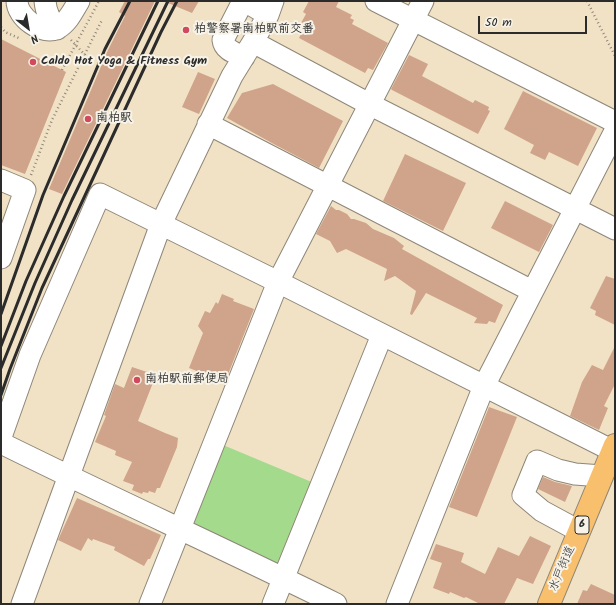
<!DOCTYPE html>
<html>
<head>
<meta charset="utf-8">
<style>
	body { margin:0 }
	#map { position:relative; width:616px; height:605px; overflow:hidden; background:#f1e2c6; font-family:Kalam,sans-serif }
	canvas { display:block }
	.frame { position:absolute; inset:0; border:2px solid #2b2b2b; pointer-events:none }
	.north { position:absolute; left:8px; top:8px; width:40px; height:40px; -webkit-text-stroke:3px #f7f3e8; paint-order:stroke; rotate:149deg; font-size:11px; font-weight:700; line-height:16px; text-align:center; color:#2b2b2b }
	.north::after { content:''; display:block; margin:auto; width:14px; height:18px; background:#2b2b2b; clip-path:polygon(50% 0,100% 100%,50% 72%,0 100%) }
	.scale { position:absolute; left:478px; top:16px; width:109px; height:18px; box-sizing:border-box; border:2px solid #2b2b2b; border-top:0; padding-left:5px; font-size:12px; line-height:14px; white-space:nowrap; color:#2b2b2b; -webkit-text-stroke:3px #f7f3e8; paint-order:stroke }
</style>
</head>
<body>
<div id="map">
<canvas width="616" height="605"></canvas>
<div class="frame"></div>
<div class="north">N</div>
<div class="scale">50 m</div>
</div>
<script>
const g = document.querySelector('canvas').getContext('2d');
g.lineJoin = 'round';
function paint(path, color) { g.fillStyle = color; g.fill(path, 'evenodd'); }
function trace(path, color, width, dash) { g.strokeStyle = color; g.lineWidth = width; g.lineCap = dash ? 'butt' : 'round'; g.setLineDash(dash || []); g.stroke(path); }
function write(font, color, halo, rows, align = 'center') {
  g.font = font + ' Kalam,"Klee One",sans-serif'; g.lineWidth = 4; g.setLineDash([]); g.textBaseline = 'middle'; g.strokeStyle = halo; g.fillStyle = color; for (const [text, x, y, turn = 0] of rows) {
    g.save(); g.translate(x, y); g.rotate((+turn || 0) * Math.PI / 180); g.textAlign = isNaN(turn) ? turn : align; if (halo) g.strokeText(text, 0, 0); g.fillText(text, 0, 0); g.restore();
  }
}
paint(new Path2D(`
	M223,445L314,483L283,564L275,567L194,528L191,520Z`), '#a3da8b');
paint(new Path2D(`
	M125,1H155L62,194L49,189L108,50L125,16L119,12Z
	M163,1H199L192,13Z
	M309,1H339L336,7L352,15L350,18L354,20L352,24L388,43L373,70L368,68L365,73L299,38L301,34L296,32L306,14L303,12Z
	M1,39L66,72L25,174L1,165Z
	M409,55L428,64L422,76L473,103L475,100L489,107L488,110L490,111L478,134L392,90L391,89Z
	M198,72L215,79L199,114L182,107Z
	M273,84L343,121L319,168L270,142L227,118L242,93Z
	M523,91L597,128L578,166L549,152L545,160L530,153L534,145L504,129Z
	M405,154L466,183L443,231L383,201Z
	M505,201L553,225L539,252L491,228Z
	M331,206L336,210H339L347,214L351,219H354L366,223L373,229L394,238L404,246L402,249L503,305L495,323L489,321L487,324L474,323L477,318L426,293L412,315L410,314L416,291L395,276L384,281L387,269L346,249L337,253L330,241L316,234Z
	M606,276L615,279V325L595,315L596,311L590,308Z
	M222,294L234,299L233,301L254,309L225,382L189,368L203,333L198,326L205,311L210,313L216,302L218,304Z
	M615,346V384L604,406L608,408L599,430L570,416L582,382L592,365L603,370Z
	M132,367L156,375L138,421L165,433L178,438L177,447L160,488H157L155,493L149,491L148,493L143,492L142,494L132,490L134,485L123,481L132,462L115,455L116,451L95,442L106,416L104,415L115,384L124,388Z
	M489,407L517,417L477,517L449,507Z
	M543,477L555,482L572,486L565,502L538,489Z
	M77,498L161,535L150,559H148L144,566L114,550L115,547L93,539L92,541L88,538L81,551L58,540Z
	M530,536L551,546L533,584L517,578L504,604H480L466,597L464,598L450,592L449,594L433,588L442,563L430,559L436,544L464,553L461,562L485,574L498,547L519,556Z
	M591,584L615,595V604H577L583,590L587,591Z`), '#d0a38b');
const minor = new Path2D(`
	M17,1C17,17 42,36 58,28C68,22 73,11 79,1
	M45,1C46,13 50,19 57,29
	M376,1L615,122
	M253,42L369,104L615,229
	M244,57C235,53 224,50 223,40L241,5L244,3H248L268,15
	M208,124L532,291
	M1,180L25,190L1,258
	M1,437L30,355L100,194L278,282L615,452
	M1,443C112,498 225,549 336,604
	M579,531L542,511L523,495L537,461L558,470L575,474L602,476
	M22,604L161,224L232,76L253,42L268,15L273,1
	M150,604L278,282L423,1
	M273,604L382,335
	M397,604L484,386L615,131`);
const highway = new Path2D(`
	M549,604L615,445`);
trace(minor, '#8e8678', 23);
trace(highway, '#8e8678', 24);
trace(new Path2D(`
	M587,1L615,56
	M1,27L5,32L21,39
	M71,40L85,55
	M31,175L52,120L102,20`), '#8e8678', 2.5, [1, 3]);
trace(minor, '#fff', 21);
trace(highway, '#f8bf6c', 22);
trace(new Path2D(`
	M1,314L43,195L105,49L130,1
	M1,346L26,281L64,196L158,1
	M1,368L35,283L72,200L168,1
	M1,395L10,369L42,288L161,32L177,1`), '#2b2b2b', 3);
trace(new Path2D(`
	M62,70L99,1`), '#8e8678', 2.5, [1, 3]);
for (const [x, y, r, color] of [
	[186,30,4,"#d1495b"],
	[33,62,4,"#d1495b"],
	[88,119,4,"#d1495b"],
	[137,380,4,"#d1495b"]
]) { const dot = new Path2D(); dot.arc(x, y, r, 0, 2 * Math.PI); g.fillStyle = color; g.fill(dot); trace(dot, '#f7f3e8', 1.5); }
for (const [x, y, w] of [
	[582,525,14]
]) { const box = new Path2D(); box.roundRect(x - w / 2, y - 9, w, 18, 3); g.fillStyle = '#f7f3e8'; g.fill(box); trace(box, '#2b2b2b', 1); }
write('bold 11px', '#2b2b2b', null, [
	["6",582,525]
]);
write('bold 12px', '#2b2b2b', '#f7f3e8', [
	["柏警察署南柏駅前交番",194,30],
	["Caldo Hot Yoga & Fitness Gym",41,62],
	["南柏駅",96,119],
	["南柏駅前郵便局",145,380]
], 'left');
write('12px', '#2b2b2b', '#f7f3e8', [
	["水戸街道",563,569,-67]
]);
</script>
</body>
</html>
